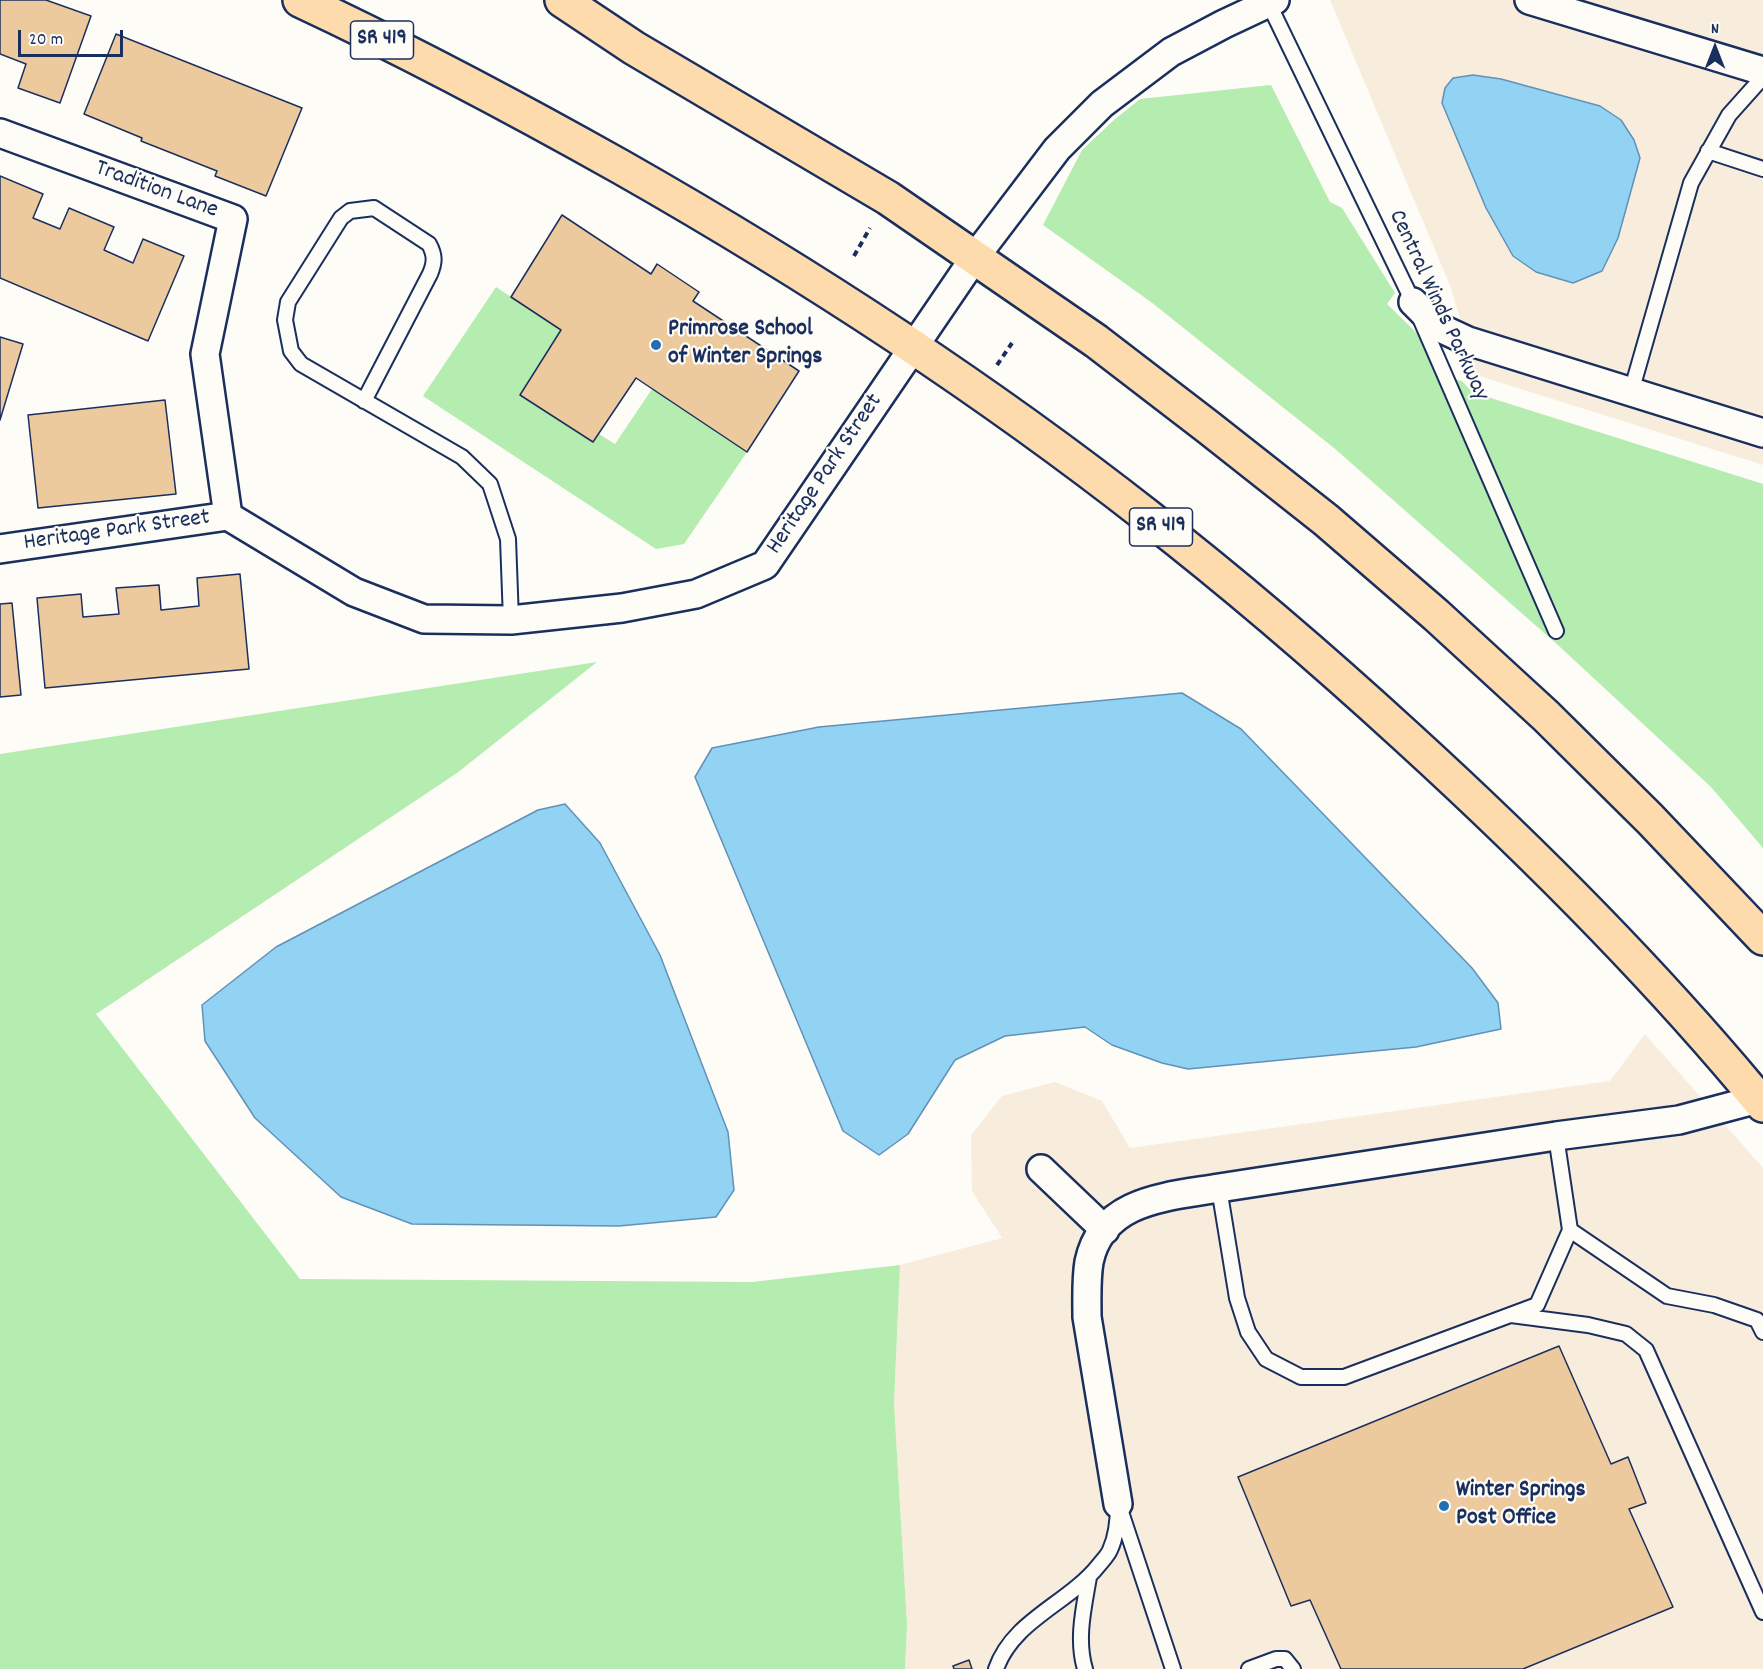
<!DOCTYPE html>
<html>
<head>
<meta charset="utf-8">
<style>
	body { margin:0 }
	#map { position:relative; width:1763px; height:1669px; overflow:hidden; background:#fdfcf7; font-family:Dekko,sans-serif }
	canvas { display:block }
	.north { position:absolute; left:1685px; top:18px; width:60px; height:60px; -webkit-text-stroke:4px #fdfcf7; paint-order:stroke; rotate:0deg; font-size:16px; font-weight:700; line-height:24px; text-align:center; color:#1b2f5e }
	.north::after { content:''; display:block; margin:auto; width:21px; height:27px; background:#1b2f5e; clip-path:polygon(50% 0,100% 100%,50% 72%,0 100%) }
	.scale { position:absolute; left:18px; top:30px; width:105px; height:27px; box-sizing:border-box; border:3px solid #1b2f5e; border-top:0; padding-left:8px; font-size:18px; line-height:21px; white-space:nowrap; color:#1b2f5e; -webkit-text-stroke:4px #fdfcf7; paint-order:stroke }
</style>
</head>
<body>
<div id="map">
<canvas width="1763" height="1669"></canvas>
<div class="north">N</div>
<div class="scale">20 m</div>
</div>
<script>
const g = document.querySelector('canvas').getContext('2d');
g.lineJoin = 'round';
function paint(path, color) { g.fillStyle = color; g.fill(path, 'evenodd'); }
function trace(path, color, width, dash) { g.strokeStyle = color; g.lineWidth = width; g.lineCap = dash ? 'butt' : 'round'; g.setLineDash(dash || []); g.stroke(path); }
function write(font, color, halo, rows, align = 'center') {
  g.font = font + ' Dekko,sans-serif'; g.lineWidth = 4.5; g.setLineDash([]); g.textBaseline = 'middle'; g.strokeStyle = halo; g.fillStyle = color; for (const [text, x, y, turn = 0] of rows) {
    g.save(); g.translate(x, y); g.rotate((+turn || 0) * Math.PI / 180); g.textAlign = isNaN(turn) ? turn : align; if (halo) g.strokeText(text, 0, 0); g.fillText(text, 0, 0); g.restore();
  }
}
paint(new Path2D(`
	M1330,0H1763V465L1476,375L1451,288Z
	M1645,1034L1763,1168V1669H905L907,1625L894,1403L900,1265L1002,1238L972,1191L971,1135L1002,1096L1055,1082L1102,1101L1130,1148L1610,1081Z`), '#f8eddc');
paint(new Path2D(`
	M1271,85L1330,202L1342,208L1395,293L1387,304L1424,340L1447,377L1462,381L1472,392L1763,484V848L1711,787L1559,646L1334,448L1151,302L1043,225L1082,150L1114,120L1140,99Z
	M496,287L561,330L520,395L593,442L599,434L615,444L652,389L747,452L684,544L656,549L423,396Z
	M597,662L457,773L96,1014L300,1279L752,1282L900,1265L894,1403L907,1625L905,1669H0V754Z`), '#b5ecaf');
const water = new Path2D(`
	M1473,75L1501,79L1600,106L1621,120L1634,140L1640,158L1618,238L1602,271L1573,283L1536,272L1513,256L1486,208L1442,103L1445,88L1453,78Z
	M1182,693L1241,729L1472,968L1498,1003L1501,1029L1416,1047L1188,1069L1162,1063L1112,1045L1085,1027L1005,1036L955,1060L908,1134L879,1155L843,1131L695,777L712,748L819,727Z
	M565,804L600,843L660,955L728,1132L734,1190L716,1217L619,1226L412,1224L341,1197L255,1118L205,1041L202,1005L276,947L538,810Z`);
paint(water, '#92d2f3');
trace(water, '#6291b7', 1.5);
const building = new Path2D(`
	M0,0H46L91,16L60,103L18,88L26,64L0,54Z
	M116,34L302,108L266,196L215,176L217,171L141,141L142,138L84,114Z
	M0,176L43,194L33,218L60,229L69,208L114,227L104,250L133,263L143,239L184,256L148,341L0,278Z
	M562,215L651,274L657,264L699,292L693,301L799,371L747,452L636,378L593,442L520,395L561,330L511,297Z
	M0,337L23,344L0,420Z
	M165,400L176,494L38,508L28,415Z
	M240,574L249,669L45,688L37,598L81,594L83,617L119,614L116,588L159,585L161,610L199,606L197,578Z
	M12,603L21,695L0,697V604Z
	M1559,1346L1611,1464L1628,1457L1646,1503L1629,1509L1673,1607L1523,1669H1341L1310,1600L1291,1606L1238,1477Z
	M969,1660L972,1669H954L953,1666Z`);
paint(building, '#ecca9d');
trace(building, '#1b2f5e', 1.5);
const service = new Path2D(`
	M1267,0L1413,302L1556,631
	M1708,151L1763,169
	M1631,392L1691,183L1729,115L1763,77
	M364,401L430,274C435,262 435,255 429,244L374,208L350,211L341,218L288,302L285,320L291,351L301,364L462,457L490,484L508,539L511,620
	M1219,1188L1237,1298L1248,1332L1266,1359L1301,1377H1344L1537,1305L1570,1230L1556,1136
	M1570,1230L1667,1296L1714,1305L1757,1320L1763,1332
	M1511,1315L1588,1325L1626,1334L1646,1350L1763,1612
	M1121,1512L1173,1669
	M996,1669C1013,1620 1068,1604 1099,1565C1103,1560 1108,1555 1110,1550C1117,1535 1118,1520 1118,1504
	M1085,1669C1076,1639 1084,1607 1089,1577
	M1249,1669L1276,1659H1285L1293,1669`);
const minor = new Path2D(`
	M1529,0L1763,71
	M0,133L233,219L205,354L228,516
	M1413,302L1438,327L1468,341L1763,433
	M0,549L228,516L354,592L424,619L511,620L622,608L696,594L765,565L975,257L1057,149L1102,104L1171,52L1224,24L1275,0
	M1041,1169L1105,1230
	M1118,1504L1087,1317C1087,1299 1086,1280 1089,1262C1102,1199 1167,1197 1219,1188L1556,1136L1679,1120L1758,1099L1763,1096`);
const primary = new Path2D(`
	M300,0C409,51 516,108 621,167C804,271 981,386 1147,516C1237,586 1324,661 1408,738C1534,853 1655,974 1763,1105
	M562,0L634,48L888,198L1096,341L1208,427L1326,520L1436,615L1546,716L1650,819L1763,938`);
trace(service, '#1b2f5e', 18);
trace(minor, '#1b2f5e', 32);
trace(primary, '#1b2f5e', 38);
trace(new Path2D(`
	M854,256L870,228
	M997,365L1012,343`), '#1b2f5e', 4, [6, 4.5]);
trace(service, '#fdfcf7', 14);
trace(minor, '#fdfcf7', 27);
trace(primary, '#fddbac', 33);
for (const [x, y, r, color] of [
	[656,345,6,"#1f6fb2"],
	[1444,1506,6,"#1f6fb2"]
]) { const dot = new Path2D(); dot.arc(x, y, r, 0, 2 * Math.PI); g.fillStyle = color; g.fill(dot); trace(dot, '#fdfcf7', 2); }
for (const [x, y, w] of [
	[382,40,63],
	[1161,527,63]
]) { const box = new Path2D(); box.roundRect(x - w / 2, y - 19, w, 38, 4.5); g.fillStyle = '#fdfcf7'; g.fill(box); trace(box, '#1b2f5e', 1.5); }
write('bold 22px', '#1b2f5e', null, [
	["SR 419",382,40],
	["SR 419",1161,527]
]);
write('24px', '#1b2f5e', '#fdfcf7', [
	["Tradition Lane",156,191,20],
	["Central Winds Parkway",1437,306,65],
	["Heritage Park Street",826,475,-56],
	["Heritage Park Street",117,532,-8]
]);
write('bold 24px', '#1b2f5e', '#fdfcf7', [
	["Primrose School",668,331],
	["of Winter Springs",668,359],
	["Winter Springs",1456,1492],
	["Post Office",1456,1520]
], 'left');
</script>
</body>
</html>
